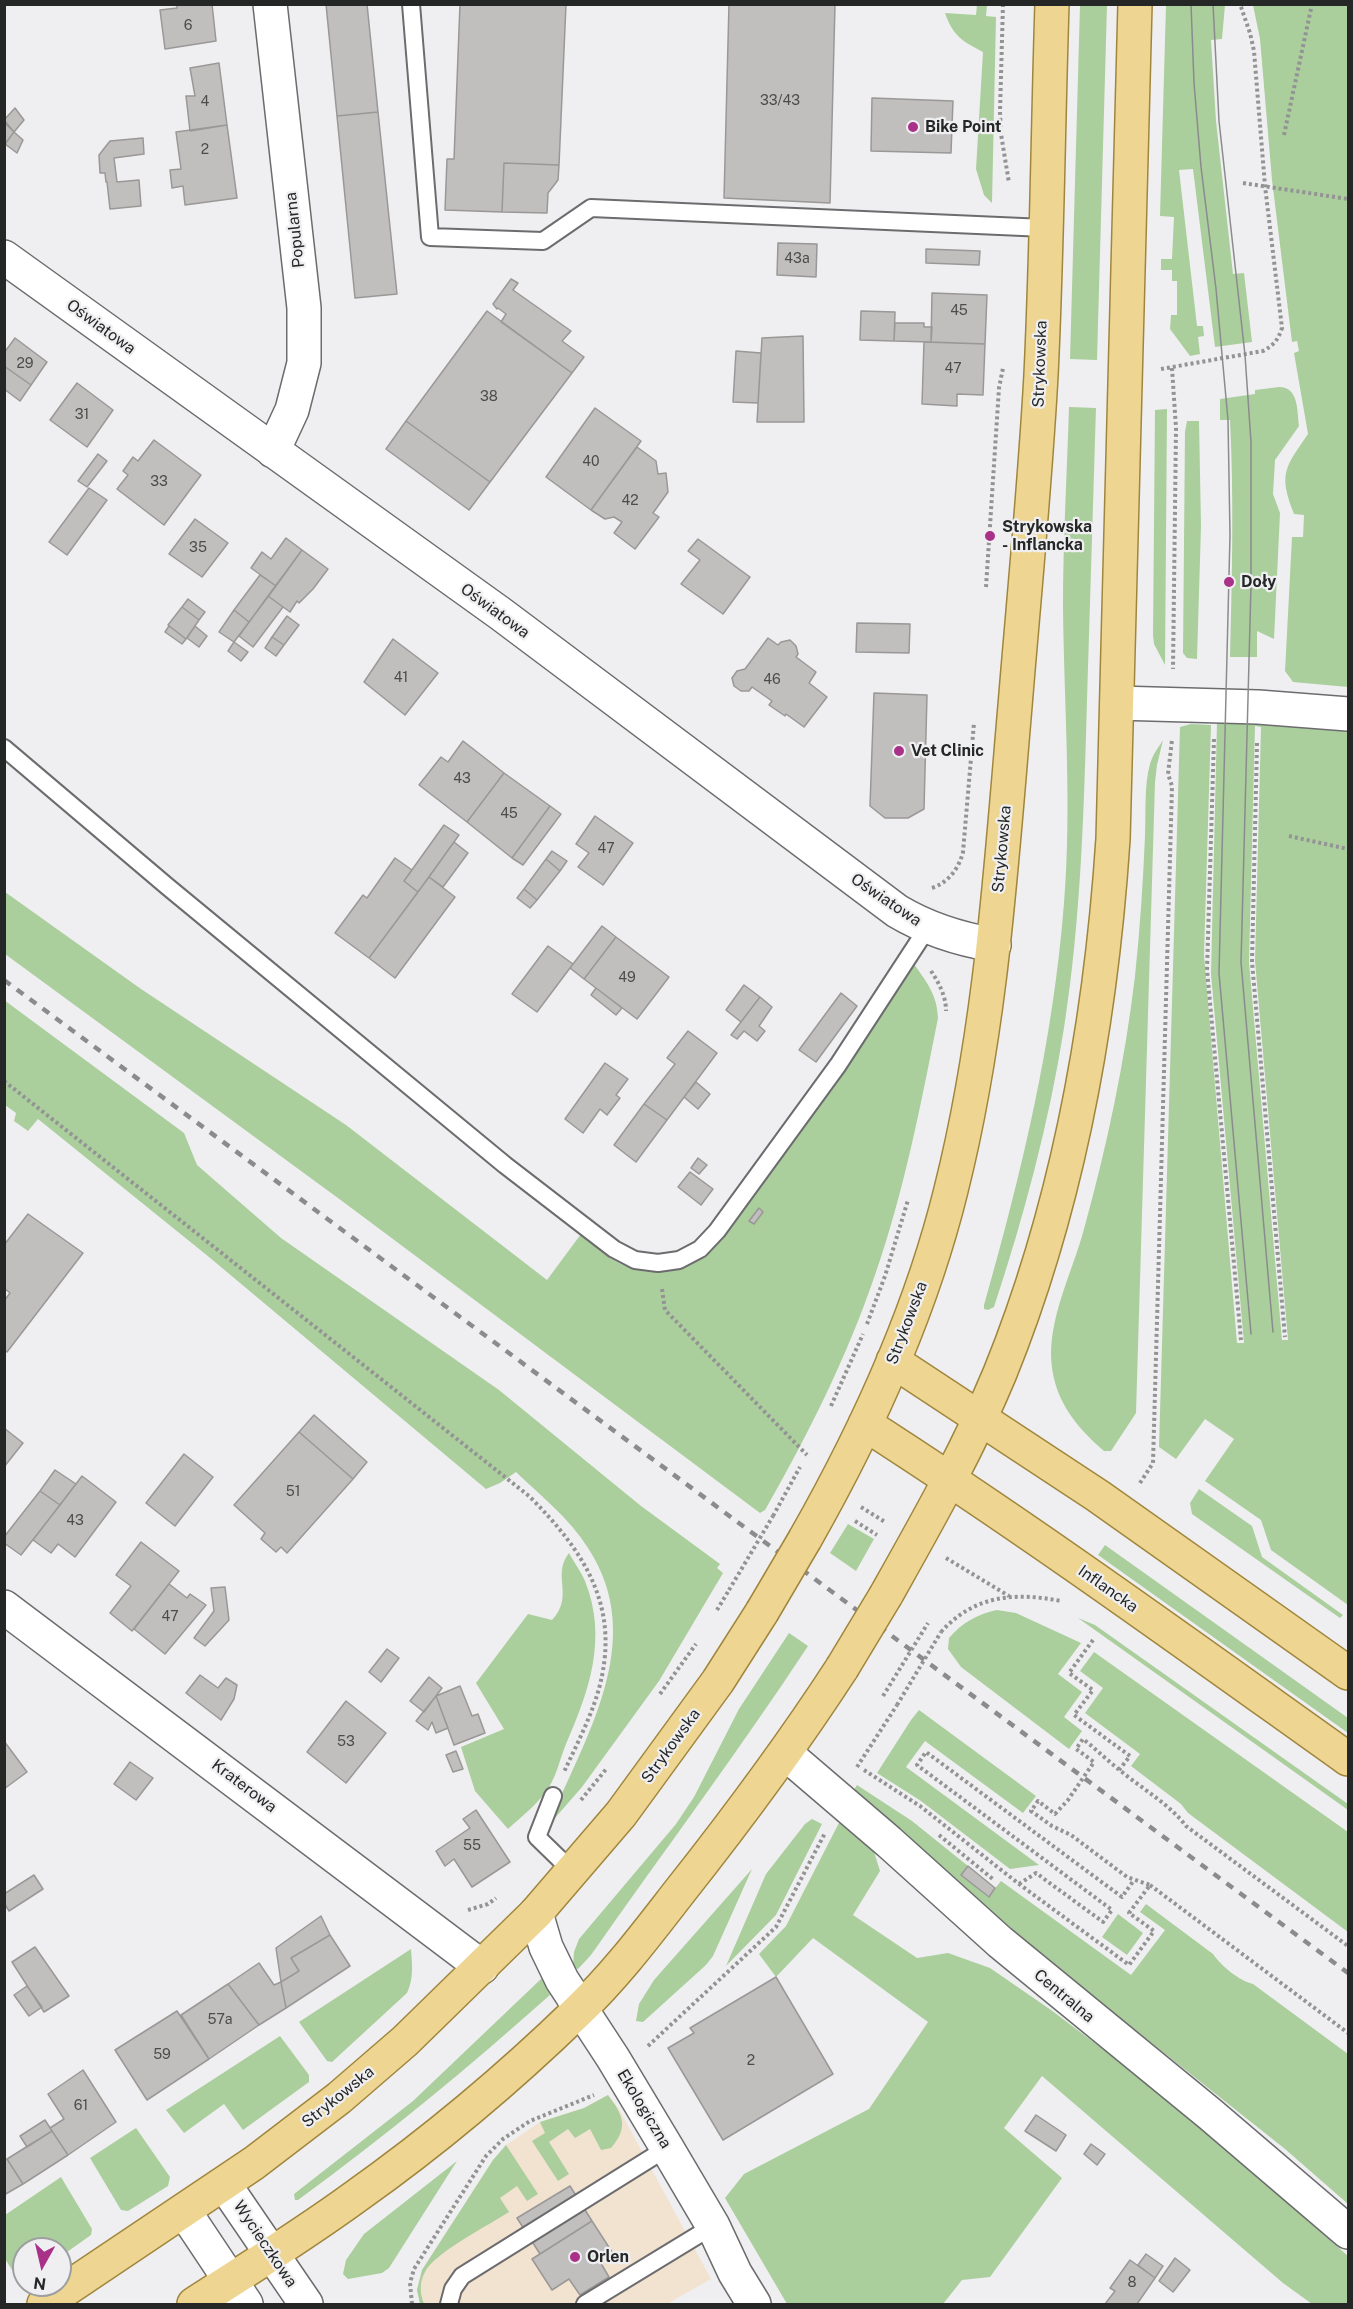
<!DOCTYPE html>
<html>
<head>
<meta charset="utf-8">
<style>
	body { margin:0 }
	#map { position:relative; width:1353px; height:2309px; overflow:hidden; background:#efeff1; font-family:"Public Sans",sans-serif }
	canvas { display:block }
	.frame { position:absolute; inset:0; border:6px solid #252626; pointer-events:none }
	.north { position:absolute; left:12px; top:2237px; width:60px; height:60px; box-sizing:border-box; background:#efeff1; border:2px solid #9e9fa0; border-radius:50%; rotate:188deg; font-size:16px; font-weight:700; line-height:24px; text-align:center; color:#252626 }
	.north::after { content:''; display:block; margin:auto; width:21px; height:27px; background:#a93187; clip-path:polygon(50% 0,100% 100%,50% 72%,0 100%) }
</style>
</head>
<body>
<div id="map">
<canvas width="1353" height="2309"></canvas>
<div class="frame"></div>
<div class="north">N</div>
</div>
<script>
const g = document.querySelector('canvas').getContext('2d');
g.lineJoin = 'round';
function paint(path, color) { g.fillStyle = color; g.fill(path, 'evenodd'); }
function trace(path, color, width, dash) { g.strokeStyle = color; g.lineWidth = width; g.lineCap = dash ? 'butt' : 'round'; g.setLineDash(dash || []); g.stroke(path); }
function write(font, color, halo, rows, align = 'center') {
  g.font = font + ' "Public Sans",sans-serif'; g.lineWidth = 4.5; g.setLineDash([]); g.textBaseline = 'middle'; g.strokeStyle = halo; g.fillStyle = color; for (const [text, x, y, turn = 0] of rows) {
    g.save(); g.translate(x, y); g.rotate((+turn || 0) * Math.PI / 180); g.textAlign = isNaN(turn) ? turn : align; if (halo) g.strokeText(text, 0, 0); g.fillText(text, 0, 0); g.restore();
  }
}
paint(new Path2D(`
	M608,2095L619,2109L711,2279L667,2304H420L417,2290L422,2270L493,2160L506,2145L540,2122L584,2108Z`), '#f2e3d0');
paint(new Path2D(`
	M977,5H987L986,16L996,17L992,203L984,195L976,169L983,52C962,41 953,36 945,13L976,15Z
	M1080,5H1107L1097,360L1070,359Z
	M1166,5H1225L1222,39L1211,40L1216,121L1233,274L1244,273L1252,342L1215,347L1193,169L1179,170L1197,326H1203L1204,336L1198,337L1200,354L1190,356L1170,329L1171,315H1177V281H1172V270H1161V259H1172L1174,217L1160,216Z
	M1253,5H1348V687L1293,682L1285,671L1292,537H1303L1304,515L1294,514C1278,473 1285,468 1308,434L1294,353L1299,351L1297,341L1292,342L1272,180L1260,39Z
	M1279,387C1299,387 1297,411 1299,426L1275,460L1273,494L1280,513L1274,639L1257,631V657H1230C1232,578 1234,499 1230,420H1220V399L1255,394V390Z
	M1069,407L1096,408C1093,505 1090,602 1087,700C1084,810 1081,919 1064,1028C1049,1123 1024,1216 994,1307L988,1310L984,1309V1305C1022,1171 1053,1043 1064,903C1072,805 1064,706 1063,607C1063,541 1067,473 1069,407Z
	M1167,409L1165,665L1154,644L1153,635L1155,410Z
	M1187,421H1199L1201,526L1197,659L1187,658L1183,653L1185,432Z
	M1217,722L1348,728V1605L1271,1550L1261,1520L1205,1481L1234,1439L1205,1419L1176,1459L1159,1447L1180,727L1191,724L1211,725L1204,955L1237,1343H1244L1211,974ZM1255,726L1261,727L1255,961L1288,1340H1282L1249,962Z
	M1163,740L1157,765L1155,782L1136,1413L1111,1451H1104C1074,1425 1052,1397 1051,1355C1051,1312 1073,1270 1084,1229C1107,1146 1125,1061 1135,976C1140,929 1143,882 1145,836C1146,813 1144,785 1150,764C1153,754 1158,748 1163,740Z
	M5,892L141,989L346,1125L547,1280L581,1234C591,1242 600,1251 610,1258C637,1276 676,1276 703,1257C710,1251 716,1244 723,1237L846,1068L914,964C927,983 937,994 938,1018C921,1104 904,1192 875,1275C847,1357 808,1435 765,1510L760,1513L342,1201L5,954Z
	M4,1000L184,1133L197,1165L281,1238L499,1390L641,1506L720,1564L717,1568L723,1573L659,1681L582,1787L548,1826C584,1738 649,1641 588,1548C569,1518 541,1496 516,1472L500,1483L486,1489L209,1257L38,1119L28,1131L14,1121L16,1113L5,1105Z
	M1199,1489L1252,1526L1262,1557L1343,1615L1340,1618L1192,1514L1190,1503Z
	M848,1524L874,1539L856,1571L830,1553Z
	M1105,1545L1348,1718V1733L1098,1555Z
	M569,1553C574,1562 581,1572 585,1581C608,1639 589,1691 566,1744C559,1761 556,1780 544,1794C534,1807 520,1818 508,1829L475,1791L461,1747L504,1729L476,1683L528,1614L552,1620C575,1595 551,1576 569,1553Z
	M997,1610L1016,1613L1081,1643L1058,1674L1082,1692L1064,1717L1082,1731L1069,1749L961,1667L948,1649L949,1638C962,1623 977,1614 997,1610Z
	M1078,1618L1095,1625L1348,1804V1810Z
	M789,1633L808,1646C739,1751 663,1852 591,1955L578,1969L573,1967L574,1952L579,1939L676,1824L694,1797L739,1709Z
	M1094,1652L1348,1832V1932L1188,1813L1181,1804L1131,1766L1140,1754L1085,1713L1103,1688L1080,1671Z
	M919,1710L1036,1796L1023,1813L925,1741L906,1767L1039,1865L1010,1869L921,1801L877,1773L911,1720Z
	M857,1785L912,1821L968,1866L962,1875L988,1897L1001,1881L1131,1975L1165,1930L1140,1912L1146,1904L1213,1954C1221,1966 1240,1981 1253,1984L1348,2054V2204L1285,2149L1066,1975L852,1793Z
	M842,1817L874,1852L880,1871L853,1915L917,1958L948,1953L990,1968L1051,2010L1153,2087L1213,2137L1348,2256V2304H1312L1283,2283L1042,2076L1004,2128L1062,2178L990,2277L962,2280L943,2304H787L725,2198L744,2174L869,2109L928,2022L813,1938L776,1977L759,1954L786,1926Z
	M812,1819L822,1824L776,1915L726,1966L766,1874L805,1824Z
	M752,1869L713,1956L706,1965L643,2022L636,2021L639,2004L654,1980Z
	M1118,1914L1143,1933L1127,1955L1102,1937Z
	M411,1949C412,1965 414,1978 407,1993L332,2062L327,2061L299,2022Z
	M542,1978L550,1995C469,2067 386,2136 298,2200H295L294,2194L413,2101Z
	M280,2036L309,2075V2082L243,2130L224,2104L184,2133L166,2110Z
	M608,2095C623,2115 629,2127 611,2148L601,2150L590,2129L575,2138L568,2129L549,2142L569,2174L558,2181L532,2141L545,2133L540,2122L584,2108Z
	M136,2128L170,2177L168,2186L128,2211L121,2210L90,2158Z
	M506,2145L538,2194L527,2201L517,2186L500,2198L509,2212C489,2225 434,2253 425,2272C419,2283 420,2293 424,2304H420L417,2290L422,2270L493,2160Z
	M457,2161L389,2268L382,2273L348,2279L343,2274L346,2260L364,2234Z
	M61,2177L92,2229L91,2235L60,2257V2249H24V2279H18L5,2259V2215Z`), '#abce9d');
const building = new Path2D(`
	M177,4H212L216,41L165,49L160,10L177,8Z
	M326,4H367L378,112L337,116Z
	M460,4H566L559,165L504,163L502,212L445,210L447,159H454Z
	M729,4H835L830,203L724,198Z
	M219,63L227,125L190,131L186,96H195L190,68Z
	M872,98L953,101L951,153L871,151Z
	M15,108L24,120L14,132L4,120Z
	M378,112L397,294L355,298L337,116Z
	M4,122L14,132L5,144H4Z
	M227,125L237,198L185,205L183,186L172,188L170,170L181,169L176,132Z
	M14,132L23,140L17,153L5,144Z
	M143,138L144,154L114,158L117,182L139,180L141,206L110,209L107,182H106L105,173H100L99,155L110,141Z
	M504,163L559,165L558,180L548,193L547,213L502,212Z
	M778,243L817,244L816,277L777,275Z
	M926,249L980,251L979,265L926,263Z
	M511,279L518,283L513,290L571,331L562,341L584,357L572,373L501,322L506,314L498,308L497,309L493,304Z
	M932,293L987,295L985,344L931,342Z
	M487,311L572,373L490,482L406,421Z
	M861,311L895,312L894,341L860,340Z
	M895,323H924V327H932L931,342L894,341Z
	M803,336L804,422H757L762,338Z
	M15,338L47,362L31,385L4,366V353Z
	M924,342L985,344L983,395L957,394V406L922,404Z
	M736,351L761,353L758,403L733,402Z
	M4,366L31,385L20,401L4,389Z
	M77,383L113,410L87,447L50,420Z
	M595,408L641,441L591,510L546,477Z
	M406,421L490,482L469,510L386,449Z
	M154,440L201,475L164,525L117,489L128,475L123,471L133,457L138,461Z
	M637,447L656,461L658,474L666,473L668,492L653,513L659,517L635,549L614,533L622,522L614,517L605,519L591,510Z
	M98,454L107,461L87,487L78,481Z
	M89,488L107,500L67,555L49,542Z
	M195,519L228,543L202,577L169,554Z
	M286,538L302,550L276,586L251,568L262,552L271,559Z
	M698,539L750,577L723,614L681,584L700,560L688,551Z
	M302,550L328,569L313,589L299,603L297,601L290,612L268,596Z
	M260,575L276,586L249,622L234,610Z
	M268,596L283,607L253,647L239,636Z
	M188,599L205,612L199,620L182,607Z
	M182,607L199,620L186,639L168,625Z
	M234,610L249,622L234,642L219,632Z
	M287,616L299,625L284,645L272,637Z
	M857,623L910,624L909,653L856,652Z
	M169,626L186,639L182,644L165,632Z
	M195,626L207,636L199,647L187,638Z
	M272,637L284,645L276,656L265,648Z
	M768,638L778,645L781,642L790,640L796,646L798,654L796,657L816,672L809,683L827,697L804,727L786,714L785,716L769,705L772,701L752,687L749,691H741L734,686L732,678L737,671L745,669Z
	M393,639L438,673L405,715L364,682Z
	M234,642L248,652L241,661L228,651Z
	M874,693L927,695L924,809L908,818H885L870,806Z
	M463,741L504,773L467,822L419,785L441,757L448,762Z
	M504,773L550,806L512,858L467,822Z
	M550,806L561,814L523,865L512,858Z
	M595,816L633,843L603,885L578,867L589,853L576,844Z
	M444,825L459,835L418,892L404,881Z
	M454,842L468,853L443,887L429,877Z
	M552,851L567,861L560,871L546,859Z
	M395,858L412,870L404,881L418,892L369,958L335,933L363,895L367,898Z
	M546,859L560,871L537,900L524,889Z
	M429,877L455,897L395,978L369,958Z
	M524,889L537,900L530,908L517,898Z
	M602,926L616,937L584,979L570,968Z
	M616,937L669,977L637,1019L584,979Z
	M548,946L573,964L537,1012L512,994Z
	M744,985L760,997L741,1022L726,1010Z
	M596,988L622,1008L616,1015L591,995Z
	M841,993L857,1006L816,1062L799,1050Z
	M760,997L772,1007L759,1026L765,1031L757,1041L744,1031L737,1039L731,1035Z
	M688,1031L717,1053L667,1120L644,1104L675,1064L667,1058Z
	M605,1063L628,1079L616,1095L620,1098L607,1115L600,1109L583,1133L565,1119Z
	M696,1082L710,1094L698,1109L684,1097Z
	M644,1104L667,1120L636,1162L614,1145Z
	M698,1158L707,1165L699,1174L691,1168Z
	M690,1172L713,1189L701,1205L678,1187Z
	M759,1208L763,1212L754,1224L749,1221Z
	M28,1214L83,1253L7,1352L4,1350V1301L10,1293L4,1288V1245Z
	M314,1415L367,1462L353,1479L299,1432Z
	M4,1428L23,1443L4,1467Z
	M299,1432L353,1479L287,1553L281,1547L276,1552L261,1539L265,1533L234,1505Z
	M184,1454L213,1477L175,1526L146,1503Z
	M55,1470L76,1484L60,1505L40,1491Z
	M82,1476L116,1502L75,1557L58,1544L51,1553L33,1540Z
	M40,1491L60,1505L21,1555L4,1543V1537Z
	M141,1542L179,1571L132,1631L110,1613L131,1586L116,1575Z
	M169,1584L187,1598L190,1594L206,1605L165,1654L134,1629Z
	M225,1587L229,1620L205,1646L194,1638L214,1611L211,1588Z
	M387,1649L399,1658L381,1682L369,1672Z
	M200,1675L218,1688L226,1678L237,1685L234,1699L221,1720L186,1693Z
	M429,1677L442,1688L424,1712L410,1701Z
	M460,1686L472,1716L478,1714L485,1733L454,1745L436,1696Z
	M436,1696L448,1728L436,1733L432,1722L428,1730L416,1721Z
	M346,1701L386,1733L346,1783L307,1752Z
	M4,1741L27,1772L4,1789Z
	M456,1751L463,1769L453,1772L446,1755Z
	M130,1762L153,1778L136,1800L114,1784Z
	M476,1810L510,1862L472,1887L454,1859L445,1866L436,1851L470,1828L463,1819Z
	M968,1866L995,1888L989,1897L961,1875Z
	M34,1875L43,1889L9,1911L4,1903V1894Z
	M321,1916L330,1935L291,1958L299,1971L281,1982L276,1948Z
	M330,1935L350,1966L286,2008L281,1982L299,1971L291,1958Z
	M35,1947L69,1996L44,2012L12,1962Z
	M259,1963L274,1985L281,1982L286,2008L259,2025L228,1984Z
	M776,1977L833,2074L723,2140L668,2048L694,2033L690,2028Z
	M228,1984L259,2025L209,2059L181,2015Z
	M27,1986L42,2007L29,2016L14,1995Z
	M177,2011L209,2059L147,2100L115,2050Z
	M83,2070L116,2122L68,2155L50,2128L64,2119L48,2094Z
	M1036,2115L1066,2135L1056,2151L1025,2131Z
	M45,2120L52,2131L27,2147L20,2136Z
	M52,2131L68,2155L23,2184L7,2159Z
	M1091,2144L1105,2154L1097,2165L1084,2154Z
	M7,2159L23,2184L4,2195V2161Z
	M570,2186L592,2221L540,2254L517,2218Z
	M592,2221L612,2252L599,2260L609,2277L580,2295L569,2279L552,2290L532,2259Z
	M1146,2254L1163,2266L1155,2278L1138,2265Z
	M1175,2258L1190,2270L1173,2292L1159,2281Z
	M1130,2260L1155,2278L1137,2304H1105L1115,2291L1110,2288Z`);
paint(building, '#c1bfbe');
trace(building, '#9a9897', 1.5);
const service = new Path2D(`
	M411,4L430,237L543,241L591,208L1045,228
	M4,748L168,887L505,1165L614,1249L635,1260L658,1263L679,1260L700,1249L717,1231L838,1065L928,927
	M553,1796L537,1837L573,1872
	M449,2304L453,2289L462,2276L667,2148
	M585,2304L713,2226`);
const minor = new Path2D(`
	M270,4L304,308V363L292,410L273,451
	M4,257L501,614L897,911C927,929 959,939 994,945
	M1117,703L1258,707L1348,714
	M4,1607L482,1967
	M785,1753L889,1842L1000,1942L1210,2114L1348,2232
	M536,1913L546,1947L562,1980L613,2058L667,2148L713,2226L735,2273L754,2304`);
const tertiary = new Path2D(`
	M224,2184L306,2304
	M184,2211L246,2304`);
const primary = new Path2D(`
	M893,1361L1098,1496L1348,1673
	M865,1424C1030,1530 1188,1645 1348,1759
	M805,1539C867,1430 921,1312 951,1190C991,1031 1001,868 1015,706C1024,596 1035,485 1041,375C1047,252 1048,128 1052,4
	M886,1595C927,1522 968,1450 1000,1373C1069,1203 1101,1021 1113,839L1135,4
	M44,2304L254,2163L339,2098L405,2041L536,1913L621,1814L718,1681L762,1612
	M194,2304C248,2269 303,2235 355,2197C434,2141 509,2078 578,2011C616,1975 648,1932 680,1891C737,1819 792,1745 842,1668`);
trace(service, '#6c6c6e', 20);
trace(minor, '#6c6c6e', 36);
trace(tertiary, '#6c6c6e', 36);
trace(primary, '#a0863d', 36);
trace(new Path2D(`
	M1003,4L1000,112L1001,134L1009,183
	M1284,135L1312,4
	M1243,183L1348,199
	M1172,368L1176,428L1173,669
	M1161,369L1263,351C1274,345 1278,340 1282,328L1265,186L1254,51L1250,33L1240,4
	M986,587L999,388L1003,368
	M1214,739L1207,970L1241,1340
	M1257,743L1252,962L1285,1337
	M1289,836L1348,849
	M932,888C949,882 959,868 963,852L974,723
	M931,971C939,983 946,996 946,1011
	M4,1081L529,1496C586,1553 622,1609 598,1692C590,1719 576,1746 564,1772
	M662,1289L665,1310L807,1455
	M867,1324L885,1276L908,1200
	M831,1406L863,1334
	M1140,1483L1153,1463L1172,786L1168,774L1172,740
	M861,1507L885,1522
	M773,1516L800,1467
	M855,1521L877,1535
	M946,1558L1009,1596
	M717,1610L729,1590
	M941,1632C974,1595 1015,1592 1061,1601
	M1093,1640L1069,1673L1093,1690L1074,1715L1130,1756L1119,1770
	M660,1694L696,1644
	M857,1767L897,1705
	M864,1770L920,1806L1019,1884L1129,1965L1154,1931L1129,1913L1150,1885L1127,1877L1071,1835L1052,1826L1031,1811L1038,1801L1055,1814L1068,1800L1094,1762L1076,1749L1083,1739C1097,1750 1109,1762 1122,1772C1144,1790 1169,1804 1186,1826L1348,1946
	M581,1800L607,1768
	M939,1835L994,1880
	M1019,1884L1036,1873L1103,1922L1112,1910L917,1765L926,1752L1122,1897L1134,1880
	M1150,1885L1348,2033
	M468,1910L488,1904L496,1898
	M648,2046L776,1927L825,1833
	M412,2304L410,2283L414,2269L486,2156L503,2139L530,2121L594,2095`), '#939394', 4, [3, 3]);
trace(service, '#fff', 16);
trace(minor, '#fff', 33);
trace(tertiary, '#fff', 33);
trace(primary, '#eed692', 33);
trace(new Path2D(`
	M1191,4L1194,83L1201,167L1216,289L1228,420L1230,535L1219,973L1251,1334
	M1213,4L1219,121L1245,355L1251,442V585L1241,962L1273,1332`), '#8a8b8c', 1.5);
trace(new Path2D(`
	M4,980L1348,1973`), '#8a8b8c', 4.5, [8, 8]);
const primaryBridge = new Path2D(`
	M762,1612L805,1539
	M842,1668L886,1595`);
trace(primaryBridge, '#a0863d', 36, []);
trace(new Path2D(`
	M729,1590L773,1516
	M883,1696L928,1623
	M897,1705L941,1632`), '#939394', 4, [3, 3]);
trace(primaryBridge, '#eed692', 33);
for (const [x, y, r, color] of [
	[913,127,6,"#a93187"],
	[990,536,6,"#a93187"],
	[1229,582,6,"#a93187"],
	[899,751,6,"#a93187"],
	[575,2257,6,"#a93187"]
]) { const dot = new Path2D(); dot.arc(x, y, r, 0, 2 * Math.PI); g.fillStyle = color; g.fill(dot); trace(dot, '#efeff1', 2); }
write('14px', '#4c4c4c', null, [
	["6",188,26],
	["33/43",780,101],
	["4",205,102],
	["2",205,150],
	["43a",797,259],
	["45",959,311],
	["29",25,364],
	["47",953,369],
	["38",489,397],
	["31",82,415],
	["40",591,462],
	["33",159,482],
	["42",630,501],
	["35",198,548],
	["41",401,678],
	["46",772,680],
	["43",462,779],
	["45",509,814],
	["47",606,849],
	["49",627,978],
	["51",293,1492],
	["43",75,1521],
	["47",170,1617],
	["53",346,1742],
	["55",472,1846],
	["57a",220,2020],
	["59",162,2055],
	["2",751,2061],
	["61",81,2106],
	["8",1132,2283]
]);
write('bold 16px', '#252626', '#efeff1', [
	["Bike Point",925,127],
	["Strykowska",1002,527],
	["- Inflancka",1002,545],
	["Doły",1241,582],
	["Vet Clinic",911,751],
	["Orlen",587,2257]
], 'left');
write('16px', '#252626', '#efeff1', [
	["Popularna",295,230,-96],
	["Oświatowa",101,327,36],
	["Strykowska",1040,364,-88],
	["Oświatowa",495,611,36],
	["Strykowska",1002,849,-85],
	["Oświatowa",886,900,34],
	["Strykowska",907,1323,-69],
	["Inflancka",1108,1589,35],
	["Strykowska",671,1746,-54],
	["Kraterowa",244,1786,37],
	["Centralna",1064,1996,40],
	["Strykowska",338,2097,-39],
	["Ekologiczna",644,2109,59],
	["Wycieczkowa",265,2244,56]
]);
</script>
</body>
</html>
